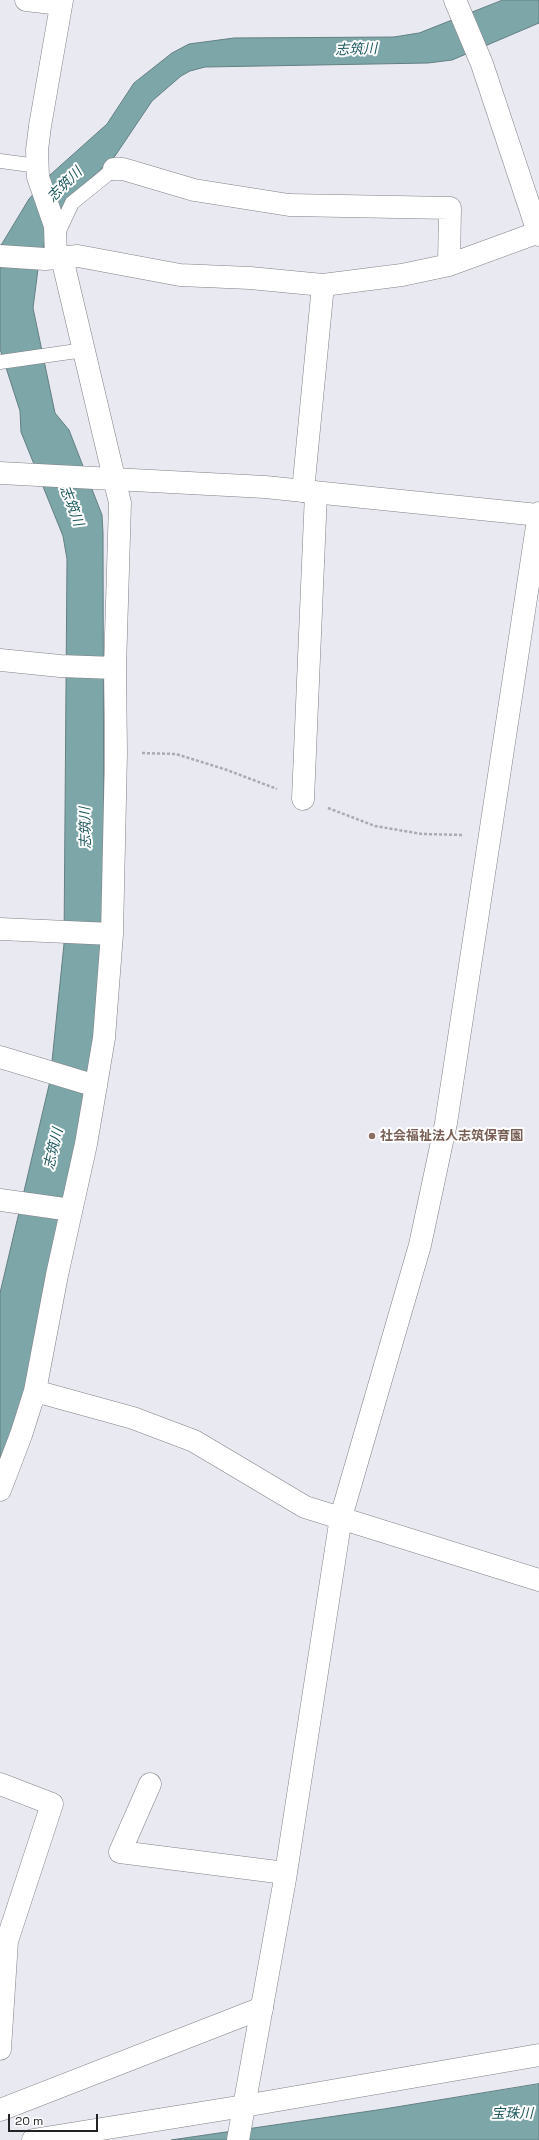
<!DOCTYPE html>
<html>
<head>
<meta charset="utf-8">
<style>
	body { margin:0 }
	#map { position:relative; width:539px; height:2140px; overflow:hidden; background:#e9e9f1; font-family:"Space Grotesk",sans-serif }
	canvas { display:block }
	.scale { position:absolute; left:8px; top:2114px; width:90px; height:18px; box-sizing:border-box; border:2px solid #232326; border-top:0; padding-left:5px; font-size:12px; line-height:14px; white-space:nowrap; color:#232326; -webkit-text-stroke:3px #fff; paint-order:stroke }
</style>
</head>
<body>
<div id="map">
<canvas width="539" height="2140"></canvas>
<div class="scale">20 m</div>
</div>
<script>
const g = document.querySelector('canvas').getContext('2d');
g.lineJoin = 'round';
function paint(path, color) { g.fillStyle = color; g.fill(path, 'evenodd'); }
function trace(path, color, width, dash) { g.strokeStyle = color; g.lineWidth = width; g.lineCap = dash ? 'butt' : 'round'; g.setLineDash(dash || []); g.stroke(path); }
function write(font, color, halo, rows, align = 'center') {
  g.font = font + ' "Space Grotesk","Noto Sans JP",sans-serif'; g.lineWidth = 4; g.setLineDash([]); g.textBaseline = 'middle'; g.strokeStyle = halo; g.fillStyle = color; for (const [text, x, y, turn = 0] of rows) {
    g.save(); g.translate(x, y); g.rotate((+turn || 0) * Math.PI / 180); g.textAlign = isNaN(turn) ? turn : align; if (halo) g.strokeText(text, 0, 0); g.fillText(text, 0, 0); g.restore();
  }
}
const water = new Path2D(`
	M503,0H539V23L452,60L428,63L205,67L190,71L181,76L152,101L115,156L78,190L60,210L47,232L38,269L33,308L55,413L69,430L102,515L103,533L104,944L96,1041L26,1392L0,1465V1293L50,1081L64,944L67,559L63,536L21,432L20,411L0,349V247L29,199L50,175L107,124L134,83L172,53L189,44L234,38L394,37L419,33Z
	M539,2084V2140H171L384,2109Z`);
paint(water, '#7da6a9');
trace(water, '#627f82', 1);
const lane = new Path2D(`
	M0,161L38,166
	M57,235L72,203L114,169
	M0,362L84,350`);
const street = new Path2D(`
	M26,0L61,4
	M114,169H123L194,190L289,205L450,208L449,265
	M0,256L45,259L78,256L180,275L250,278L323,285L402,275L449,265L539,232
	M56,258L55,226L38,177L37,150L40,126L62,0
	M303,491L323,285
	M0,660L60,666L115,668
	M303,799L316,493
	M0,929L112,934
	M0,1057L96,1086
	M0,1200L71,1210
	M35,1391L133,1418L194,1441L305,1507L539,1580
	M0,1490L21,1435L35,1391L57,1275L86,1144L104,1038L112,934L116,753L115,668L120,503L62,258
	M0,1784L52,1804L7,1941L0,2049
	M150,1784L120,1852L285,1873
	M0,2110L262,2008
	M33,2140L244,2106L539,2055`);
const secondary = new Path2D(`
	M455,0L482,64L539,235
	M0,473L265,487L539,515
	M238,2140L285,1879L341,1517L420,1245L446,1123L539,513`);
trace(lane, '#808187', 15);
trace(street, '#808187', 23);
trace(secondary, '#808187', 23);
trace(new Path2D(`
	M142,753L176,754L227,770L277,789
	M328,808L375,826L422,834L464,835`), '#aaaab0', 2.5, [3, 2]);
trace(lane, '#fff', 14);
trace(street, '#fff', 22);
trace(secondary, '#fff', 22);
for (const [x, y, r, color] of [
	[372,1136,4,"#8d6e63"]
]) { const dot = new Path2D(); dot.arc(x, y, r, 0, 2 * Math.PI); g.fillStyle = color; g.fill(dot); trace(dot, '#fff', 1.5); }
write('bold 13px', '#785e54', '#fff', [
	["社会福祉法人志筑保育園",380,1136]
], 'left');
write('italic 14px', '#1d585c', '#fff', [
	["志筑川",356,50,-2],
	["志筑川",65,185,-45],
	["志筑川",71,506,69],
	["志筑川",86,828,-91],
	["志筑川",54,1149,-77],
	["宝珠川",512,2114]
]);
</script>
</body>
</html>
